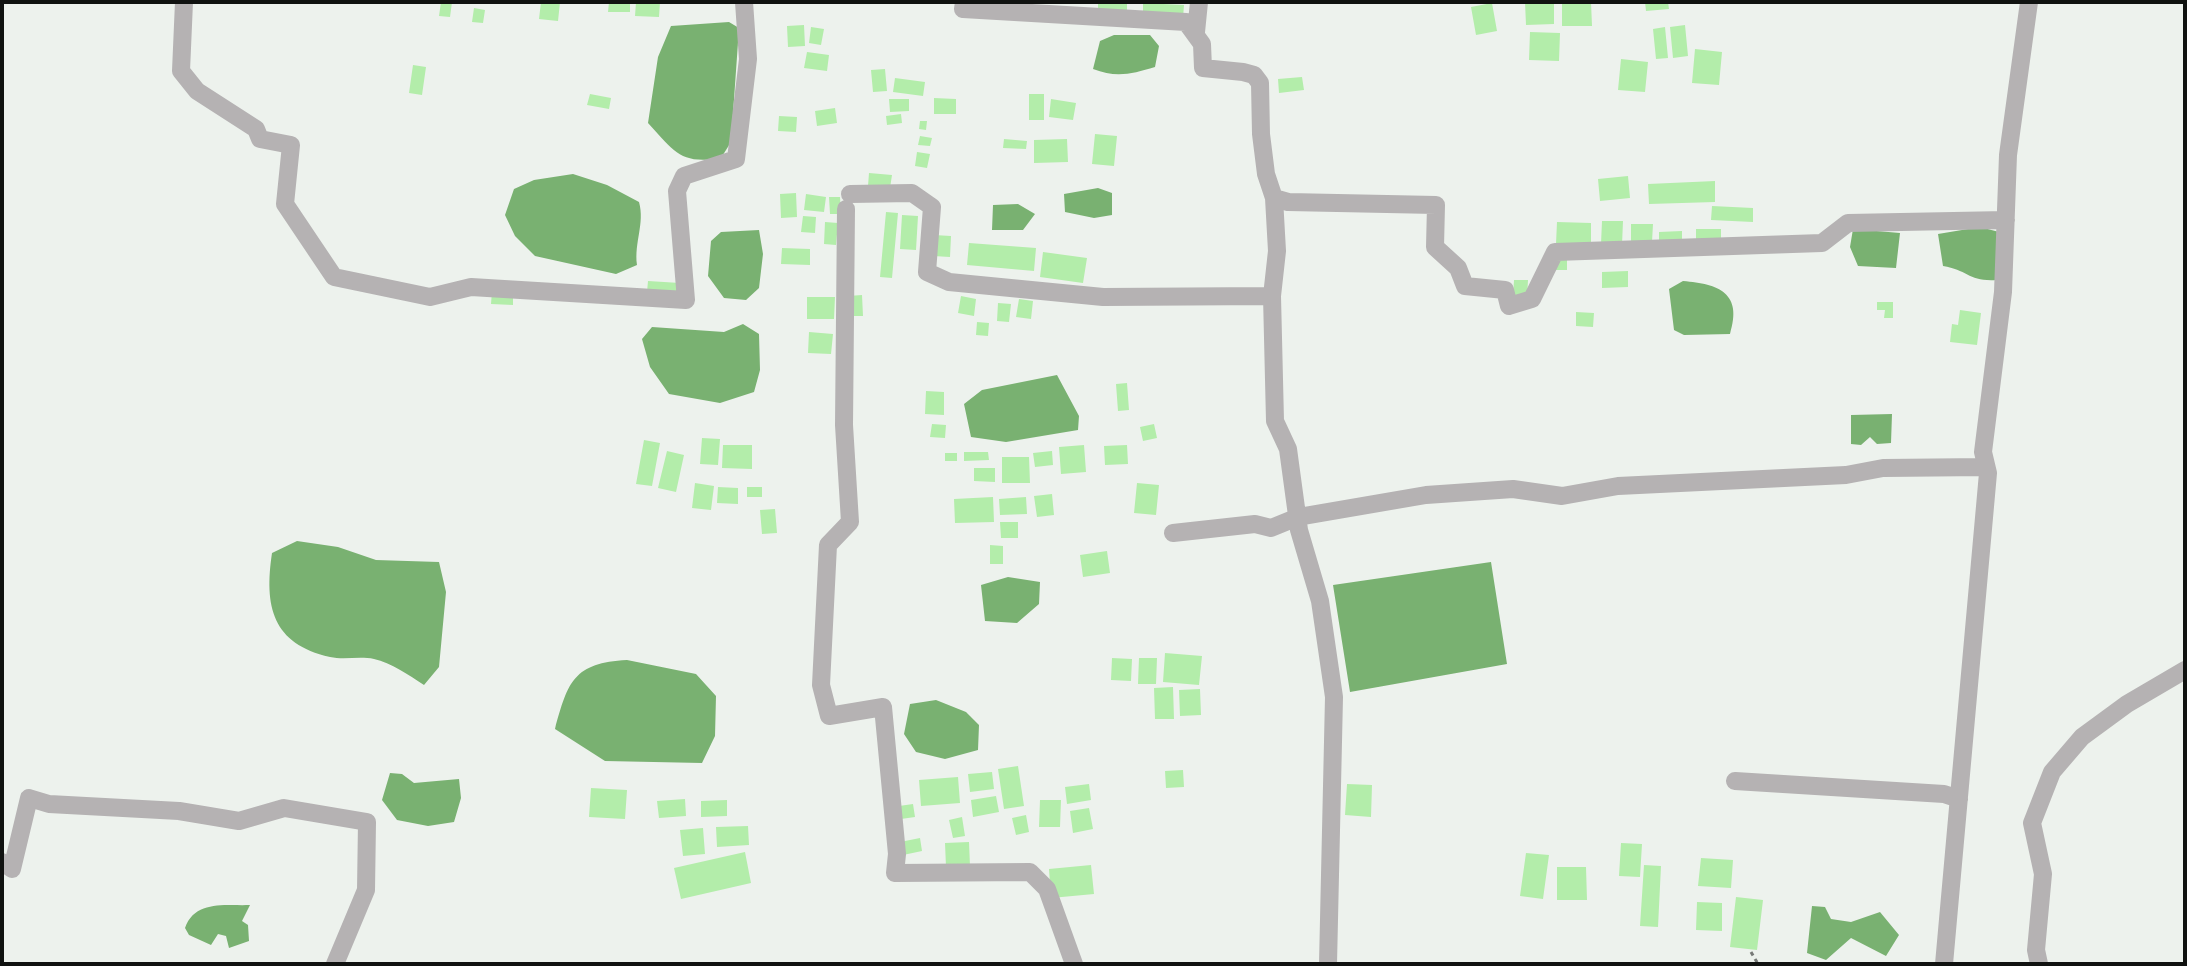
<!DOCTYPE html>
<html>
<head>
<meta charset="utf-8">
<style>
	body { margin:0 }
	#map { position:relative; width:2187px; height:966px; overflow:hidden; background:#edf2ed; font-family:Arial,sans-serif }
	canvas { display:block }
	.frame { position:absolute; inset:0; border:4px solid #101210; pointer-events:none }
</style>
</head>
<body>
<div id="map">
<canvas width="2187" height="966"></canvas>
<div class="frame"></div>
</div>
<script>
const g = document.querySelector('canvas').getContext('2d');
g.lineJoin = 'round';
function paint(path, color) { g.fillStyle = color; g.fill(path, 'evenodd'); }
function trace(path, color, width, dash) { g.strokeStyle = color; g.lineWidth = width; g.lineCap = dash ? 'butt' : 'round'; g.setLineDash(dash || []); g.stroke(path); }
paint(new Path2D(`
	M729,22L739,28L731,142L721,158C680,165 674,151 648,123L658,57L671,26Z
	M1114,35H1150L1159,46L1155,67C1132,74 1116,78 1093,69L1100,41Z
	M573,174L607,185L639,202C645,224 634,242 637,265L616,274L535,256L515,236L505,215L514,189L534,180Z
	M1098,188L1112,193V215L1094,218L1065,212L1064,194Z
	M1018,204L1035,214L1023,230H992L993,205Z
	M1980,227L1999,232L1997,280C1969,282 1968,270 1943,266L1938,234Z
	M1853,229L1900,233L1896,268L1858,266L1850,247Z
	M759,230L763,254L759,288L746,300L724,298L708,276L711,241L721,232Z
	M1683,281C1719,284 1743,293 1730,334L1684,335L1674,330L1669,289Z
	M743,324L759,334L760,370L754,392L720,403L669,394L650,367L642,339L652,327L724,332Z
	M1057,375L1079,416L1078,430L1006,442L971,437L964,404L982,390Z
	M1892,414L1891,443L1877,444L1870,437L1861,445L1851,444V415Z
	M297,541L338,547L376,560L439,562L446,592L439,667L424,685C409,675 391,663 374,659C360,656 344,660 330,657C272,644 264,606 272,553Z
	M1491,562L1507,664L1350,692L1333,585Z
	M1008,577L1040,582L1039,604L1017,623L985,621L981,585Z
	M627,660L696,674L716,696L715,736L702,763L605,761L555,729C568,681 574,663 627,660Z
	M936,700L966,712L979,725L978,750L945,759L916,752L904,734L910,704Z
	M390,773L402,774L414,783L459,779L461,798L454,822L428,826L397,820L382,800Z
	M250,905L242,921L248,925L249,941L229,948L226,936L218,934L211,945L189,935L185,928C195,900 225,906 250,905Z
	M1812,906L1825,907L1831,919L1851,922L1880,912L1899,935L1886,956L1851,938L1826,960L1807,953Z`), '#79b171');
paint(new Path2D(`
	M441,2H452L450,17L439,16Z
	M541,2H560L558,21L539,19Z
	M609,2H630V12H608Z
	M636,2H660L659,17L635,16Z
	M1098,2H1127V13L1098,11Z
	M1525,2H1554V24L1526,25Z
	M1562,2H1591L1592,26H1562Z
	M1645,2H1668L1669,9L1646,11Z
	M1143,3L1184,5L1183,18L1143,16Z
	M1492,3L1497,31L1476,35L1471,7Z
	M474,8L485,10L483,23L472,22Z
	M804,25L805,46L788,47L787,26Z
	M1685,25L1688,56L1673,58L1670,27Z
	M811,27L824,29L821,45L809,43Z
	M1665,27L1668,58L1656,59L1653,29Z
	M1530,32L1560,33L1559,61L1529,60Z
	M1695,49L1722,52L1719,85L1692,83Z
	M807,52L829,55L827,71L804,68Z
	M1621,59L1648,62L1645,92L1618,90Z
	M413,65L426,67L422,95L409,93Z
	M885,69L887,91L873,92L871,70Z
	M1302,77L1304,90L1279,93L1278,79Z
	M895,78L925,82L923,96L893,92Z
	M590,94L611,98L609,109L587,105Z
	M1029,94H1044V120H1029Z
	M934,98L956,99V114H934Z
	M889,99H909V111L890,112Z
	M1051,99L1076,103L1073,120L1049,117Z
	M835,108L837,123L817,126L815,111Z
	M901,114L902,123L887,125L886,116Z
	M779,116L797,117L796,132L778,131Z
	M920,121H927L926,130L919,129Z
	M1095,134L1117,136L1114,166L1092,164Z
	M920,136L932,138L930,146L918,145Z
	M1004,139L1027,141L1026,149L1003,148Z
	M1067,139L1068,162L1034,163V140Z
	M917,152L930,154L927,168L915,166Z
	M869,173L892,175L890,188L868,186Z
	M1628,176L1630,198L1600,201L1598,179Z
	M1715,181V202L1649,204L1648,184Z
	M796,193L797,217L781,218L780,194Z
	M806,194L826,197L824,212L804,210Z
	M829,197H840L841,214H830Z
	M1712,206L1753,208V222L1711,220Z
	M886,212L898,213L892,278L880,277Z
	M902,215L918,216L916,250L900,249Z
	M803,216L816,217L815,233L801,232Z
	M1602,221H1623L1622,245L1601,244Z
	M825,222L838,223L836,245L824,244Z
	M1557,222L1591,223V245L1556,244Z
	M1631,224H1653L1652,242H1631Z
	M1696,229H1721V239H1696Z
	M1682,231V242H1659V232Z
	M934,235L951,236L950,257L933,256Z
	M969,243L1036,248L1034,271L967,265Z
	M782,248L810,249V265L781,264Z
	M1043,252L1087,258L1083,283L1040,277Z
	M1556,254L1567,255V270H1556Z
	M1628,271V287L1602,288V272Z
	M1514,280H1528L1527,298L1513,297Z
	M648,281L680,283L679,294L647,292Z
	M492,291L513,292V305L491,304Z
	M862,295L863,316H848V296Z
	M961,296L976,299L974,316L958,313Z
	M807,297H835L834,319H807Z
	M1019,299L1033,301L1031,319L1016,317Z
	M1877,302H1893V318H1884L1885,310H1877Z
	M998,303L1011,304L1009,322L997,321Z
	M1960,310L1981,313L1977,345L1950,342L1952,324L1958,325Z
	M1576,312L1594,313L1593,327L1576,326Z
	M977,322L989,323L988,336L976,335Z
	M809,332L833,334L831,354L808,353Z
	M1127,383L1129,410L1118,411L1116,384Z
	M926,391L944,392V415L925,414Z
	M932,424L946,425L945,438L930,437Z
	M1154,424L1157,438L1143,441L1140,427Z
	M702,438L720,439L718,465L700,464Z
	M644,440L660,443L652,486L636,484Z
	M723,445H752V469L722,468Z
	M1084,445L1086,472L1061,474L1059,447Z
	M1127,445L1128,464L1105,465L1104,446Z
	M667,451L684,455L676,492L658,488Z
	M1052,451L1053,465L1035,467L1033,453Z
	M964,452H988L989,460L964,461Z
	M945,453H957V461H945Z
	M1002,457H1029L1030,483H1002Z
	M974,468H995V482L974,481Z
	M695,483L714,486L711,510L692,508Z
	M1137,483L1159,485L1156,515L1134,513Z
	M718,487L738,488V504L717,503Z
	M747,487H762V497H747Z
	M1052,494L1054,515L1037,517L1034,496Z
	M993,497L994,522L955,523L954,499Z
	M1026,497L1027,514L1000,515L999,499Z
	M775,509L777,533L762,534L760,510Z
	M1000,522H1018V538H1001Z
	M990,545L1003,546V564H990Z
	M1107,551L1110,573L1083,577L1080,555Z
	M1165,653L1202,656L1199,685L1163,682Z
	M1112,658L1132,659L1131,681L1111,680Z
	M1139,658H1157L1156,684H1138Z
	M1173,687L1174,719H1155L1154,688Z
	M1200,689L1201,715L1180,716L1179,690Z
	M1018,766L1024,806L1004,809L998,769Z
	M1183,770L1184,787L1166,788L1165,771Z
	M992,772L994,789L970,792L968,774Z
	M958,777L960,803L921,806L919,780Z
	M1089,784L1091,800L1067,804L1065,787Z
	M1347,784L1372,785L1371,817L1345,815Z
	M591,788L627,790L625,819L589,817Z
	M996,796L999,812L973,817L971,800Z
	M685,799L686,816L659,818L657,801Z
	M727,800V816L701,817V801Z
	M1040,800H1061L1060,827H1039Z
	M913,804L915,817L901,819L899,806Z
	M1089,808L1093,829L1073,833L1070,811Z
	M1026,815L1029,832L1016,835L1012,818Z
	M962,817L965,836L953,838L949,820Z
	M748,826L749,845L717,847L716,827Z
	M703,828L705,854L683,856L680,830Z
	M920,838L922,851L903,855L900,842Z
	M969,842L970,866L946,867L945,843Z
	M1621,843L1642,844L1640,877L1619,876Z
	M745,852L751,883L681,899L674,868Z
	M1526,853L1549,855L1543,899L1520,896Z
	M1701,858L1733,860L1731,888L1698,886Z
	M1091,865L1094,894L1051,898L1049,869Z
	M1644,865L1661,866L1658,927L1640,926Z
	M1557,867H1586L1587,900H1557Z
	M1736,897L1763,900L1757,950L1730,947Z
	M1697,902L1722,903V931L1696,930Z`), '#b3edaa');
trace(new Path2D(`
	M1751,952L1758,964`), '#777a77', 3, [4, 4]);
trace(new Path2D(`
	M184,2L181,71L197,91L256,129L260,139L291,145L285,204L334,277L430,297L471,287L686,300L677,191L684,176L736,159L748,59L744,2
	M964,2L963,9L1186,22L1202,44L1203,68L1243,72L1254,75L1260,83L1261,134L1266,174L1274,198L1277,251L1272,296L1275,421L1288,449L1299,530L1320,601L1334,697L1328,964
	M1196,32L1199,2
	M850,194L912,193L932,207L927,272L949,282L1103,297L1272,296
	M1274,198L1288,202L1436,205L1435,247L1458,268L1465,286L1505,290L1509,306L1532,299L1555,252L1822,243L1848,223L2006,220
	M846,209L844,425L850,522L828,545L821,685L829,716L883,707L897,854L895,873L1030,872L1047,889L1074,964
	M1173,533L1255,524L1271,528L1298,517L1426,495L1513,489L1562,496L1618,486L1846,475L1883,468L1986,467
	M1735,781L1944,794L1959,799
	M2,862L12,869L29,798L49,804L179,811L239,821L284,808L367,822L366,890L335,964
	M1944,964L1988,473L1983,452L2003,292L2008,155L2029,2
	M2039,964L2036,950L2043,874L2032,823L2052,772L2082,737L2127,704L2185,670`), '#b5b2b3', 18);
</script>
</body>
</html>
